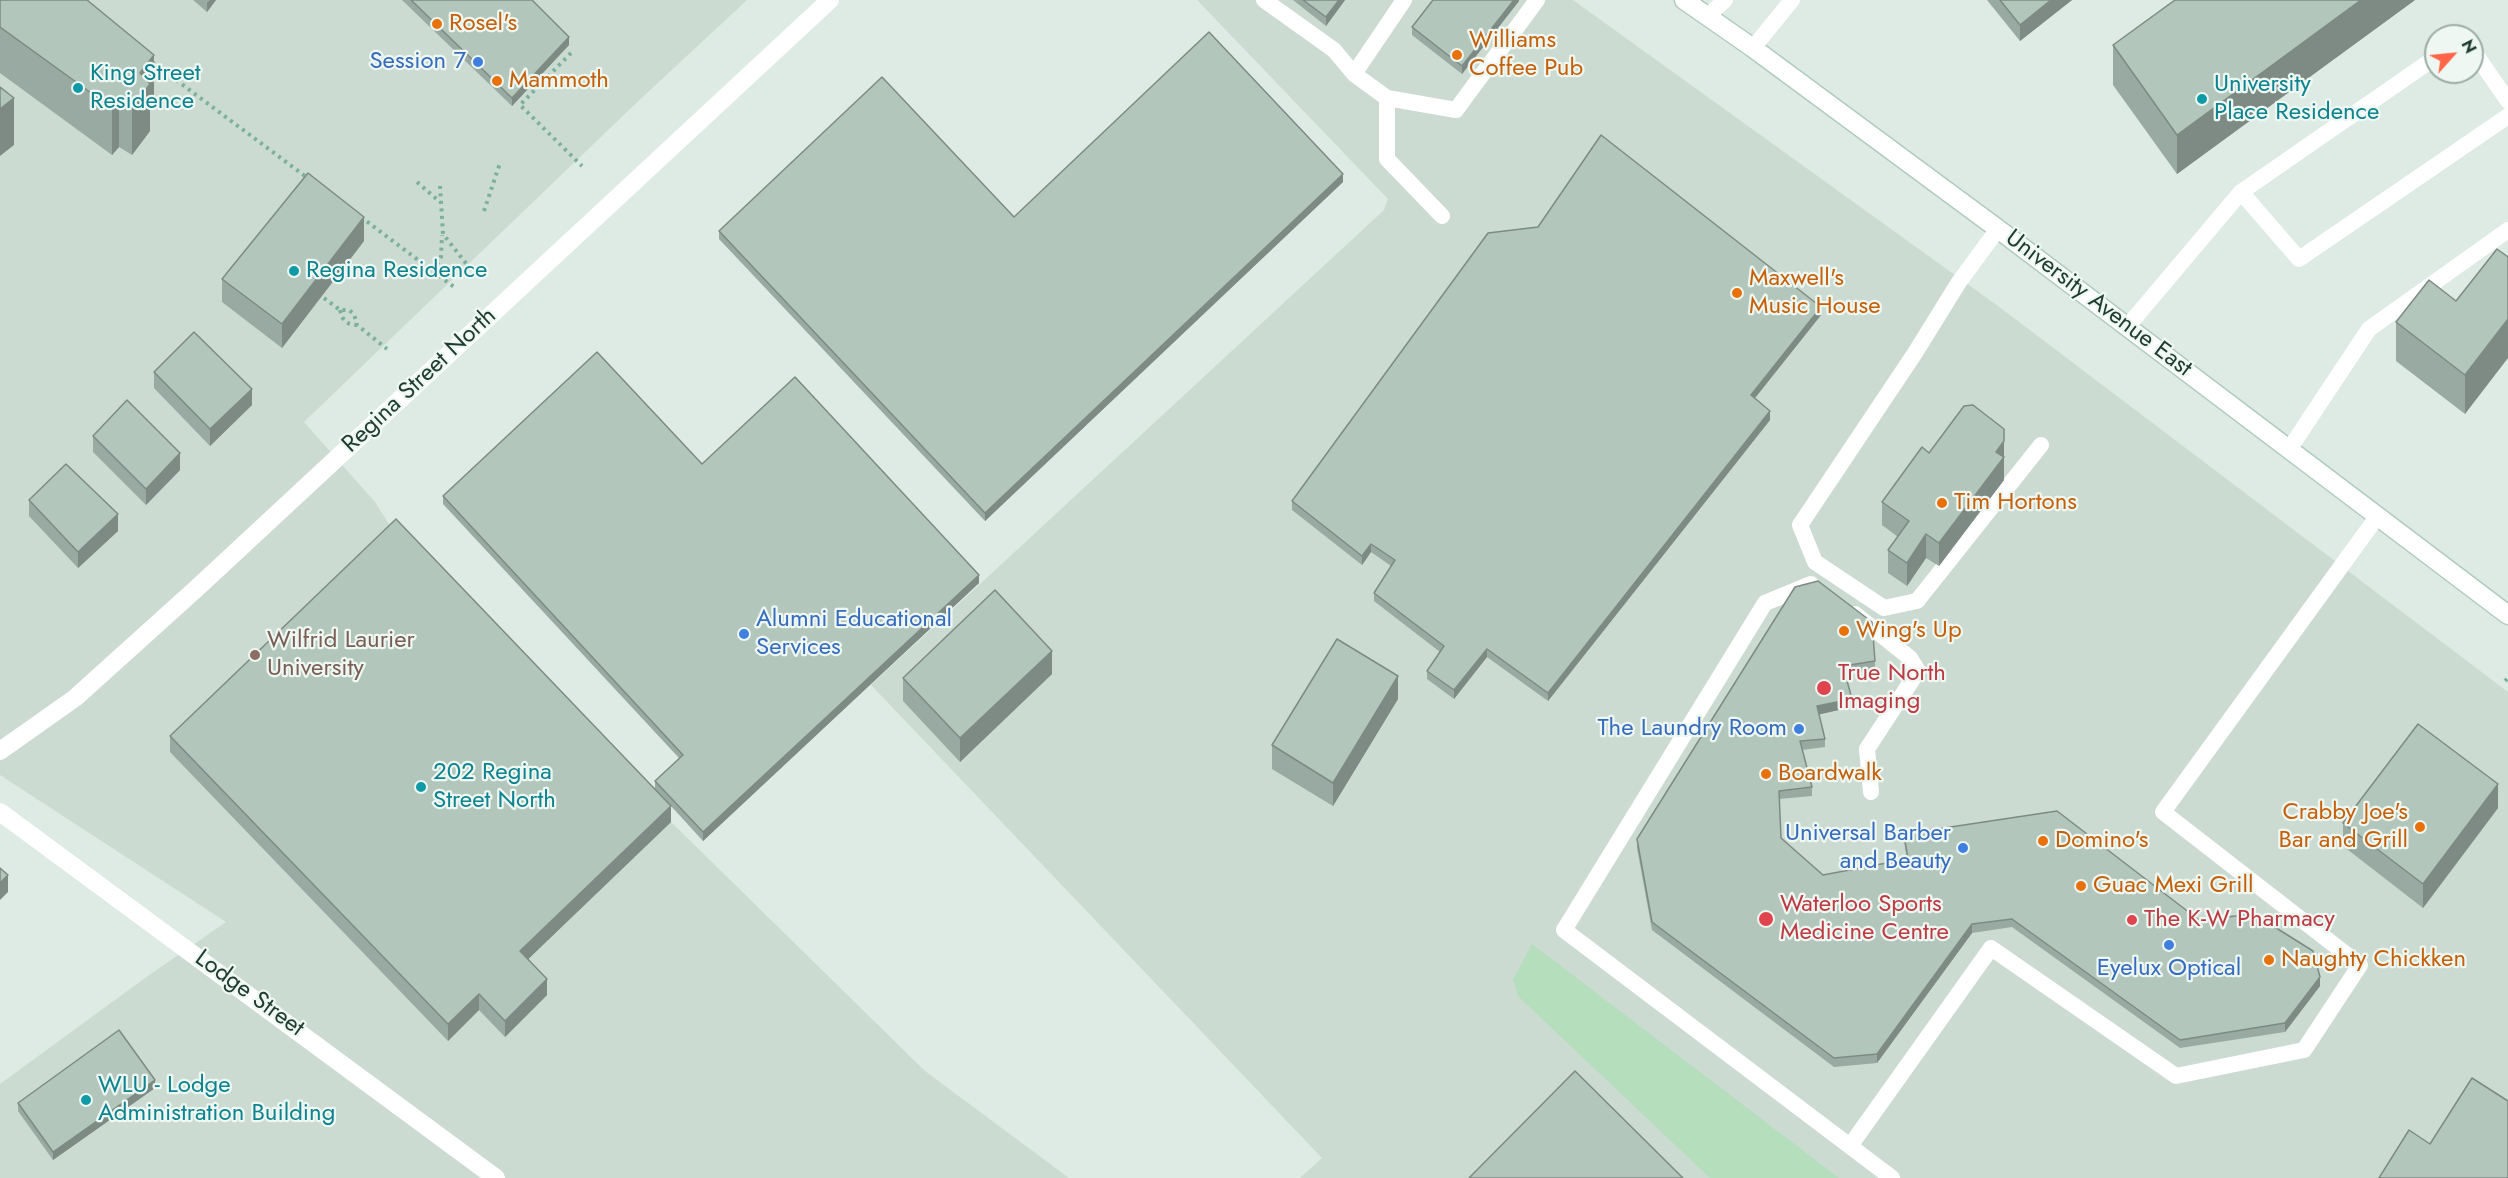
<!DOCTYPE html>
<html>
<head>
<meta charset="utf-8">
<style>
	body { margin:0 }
	#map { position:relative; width:2508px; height:1178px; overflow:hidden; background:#ddebe4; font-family:Jost,sans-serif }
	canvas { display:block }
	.north { position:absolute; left:2424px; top:24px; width:60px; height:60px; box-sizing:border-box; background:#eef7f2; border:2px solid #9baca5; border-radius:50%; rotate:63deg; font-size:16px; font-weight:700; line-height:24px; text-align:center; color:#1e3c31 }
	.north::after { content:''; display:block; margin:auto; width:21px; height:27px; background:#ff6547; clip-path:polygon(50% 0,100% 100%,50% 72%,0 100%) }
</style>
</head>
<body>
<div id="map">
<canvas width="2508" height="1178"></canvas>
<div class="north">N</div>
</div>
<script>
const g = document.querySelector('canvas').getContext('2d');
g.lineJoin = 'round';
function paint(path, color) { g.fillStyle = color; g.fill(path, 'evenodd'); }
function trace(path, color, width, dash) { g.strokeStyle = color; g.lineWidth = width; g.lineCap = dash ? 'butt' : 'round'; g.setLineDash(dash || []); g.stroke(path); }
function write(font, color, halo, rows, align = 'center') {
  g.font = font + ' Jost,sans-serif'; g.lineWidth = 4.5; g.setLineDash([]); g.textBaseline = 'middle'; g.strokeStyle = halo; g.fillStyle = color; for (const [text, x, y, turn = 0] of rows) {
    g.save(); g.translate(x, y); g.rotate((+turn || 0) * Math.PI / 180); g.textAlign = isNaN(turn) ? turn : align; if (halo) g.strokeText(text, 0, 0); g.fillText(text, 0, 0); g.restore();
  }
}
paint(new Path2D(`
	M0,0H747L631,108L304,422L375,502L396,535L671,822L925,1071L1069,1178H0V1084L145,978L226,922L0,775Z
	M1197,0H1573L1998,306L2508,692V1178H1300L1322,1158L871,685L1384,210L1388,199Z`), '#cbdbd2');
paint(new Path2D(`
	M1532,944L1839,1178H1710L1518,996L1513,980Z`), '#b4debc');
const secondary = new Path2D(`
	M1684,0L1753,48L1998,229L2508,615`);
trace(secondary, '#b0cbbf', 21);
trace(new Path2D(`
	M571,53L520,105L582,166
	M152,62L309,179
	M417,182L440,202
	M440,186L443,234L472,271
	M484,211L500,163
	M361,217L454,287
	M433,271L441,257L442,235
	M324,298L340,310H349L354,314L357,325L387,349
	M340,310C343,321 345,324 357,325
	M2505,681L2508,678`), '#7bb19c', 4, [3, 4.5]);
trace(new Path2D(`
	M1264,0L1334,50L1354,74L1387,98L1456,110L1537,0
	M1708,16L1725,0
	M1753,48L1792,0
	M2472,49L2508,101
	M1354,74L1404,0
	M1387,98V159L1442,216
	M2241,192L2299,259L2508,116
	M1998,229L1959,282L1915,353L1800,525L1815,562L1884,608L1917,601L2041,445
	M2127,327L2241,192L2436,57
	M2290,448L2369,329L2508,230
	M1811,584L1765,603L1564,930L1892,1178
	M1855,614L1910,658L1918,671L1867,749L1871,792
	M1850,1146L1991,948L2176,1076L2304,1050L2360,965L2163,812L2377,517`), '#fff', 16);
trace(new Path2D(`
	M0,812L496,1178`), '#fff', 18);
trace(new Path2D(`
	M0,751L75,698L197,588L830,0`), '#fff', 18);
trace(secondary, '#fff', 18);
paint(new Path2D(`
	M0,0L154,102L150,108V131L132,155L119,147L112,155L0,73Z
	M193,0H216L207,12Z
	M402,0H532L569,45L512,106Z
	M1293,0H1345L1326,26Z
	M1519,0V1L1462,74L1412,35V27Z
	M1987,0H2072L2020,41Z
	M2415,0L2177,174L2113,85V45Z
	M1343,182L985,521L719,239V231L1014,217Z
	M364,241L282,348L222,302V279Z
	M2497,249L2465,414L2396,361V322L2456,301Z
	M1821,315L1755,398L1770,420L1548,701L1487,657L1454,699L1427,679V671L1440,652L1374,601V593L1391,566L1371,552L1362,565L1292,510V501Z
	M154,372L252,405L210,446L154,388Z
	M93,436L180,470L146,505L93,452Z
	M1929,453L2004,465V480L1939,566L1926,558L1907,586L1888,573V550L1898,537L1882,525V502Z
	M702,464L979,583L703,841L671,806V822L528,959L547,995L505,1037L479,1010L448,1041L170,752V736L655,789V781L679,758L443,504V496Z
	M29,500L118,531L78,568L29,516Z
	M1795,587L1875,661V670L1845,674L1852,707L1819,714L1825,739V747L1802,750L1812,787V796L1779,799L1781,838L1823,875L1907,859L1904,842V834L2199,920L2320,986L2285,1032L2180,1048L2012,927L1972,933L1877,1063L1834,1067L1652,930L1637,848V839Z
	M1052,674L960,762L903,701V678Z
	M1398,699L1333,806L1272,769V745Z
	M2498,808L2423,908L2343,846V823Z
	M155,1088L53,1160L18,1111V1103Z`), '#99aaa2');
paint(new Path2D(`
	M210,0H216L207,12V3Z
	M1339,0H1345L1326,26V17Z
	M1514,0H1519V1L1462,74V66Z
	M2051,0H2072L2020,41V25Z
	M2361,0H2415L2177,174V135Z
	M569,37V45L512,106V98Z
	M154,55V102L150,108V131L132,155V108L140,73Z
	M14,98V145L0,156V109Z
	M119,100V147L112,155V108Z
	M1343,174V182L985,521V513Z
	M364,217V241L282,348V324Z
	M1821,307V315L1751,403V395Z
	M2508,319V358L2465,414V375Z
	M252,389V405L210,446V429Z
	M1770,411V420L1548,701V693Z
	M2004,441V480L1939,566V543L1996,452Z
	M180,453V470L146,505V489Z
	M118,514V531L78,568V552Z
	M1926,534V558L1907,586V563Z
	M1371,544V552L1362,565V556Z
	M979,575V583L703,841V832Z
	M1487,649V657L1454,699V690Z
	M1052,651V674L960,762V738Z
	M1398,676V699L1333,806V783Z
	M1852,699V707L1817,715V706Z
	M2498,784V808L2423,908V884Z
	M671,806V822L520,967V951Z
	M8,875V892L0,900V883Z
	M1972,924V933L1877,1063V1054Z
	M2320,977V986L2285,1032V1023Z
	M547,979V995L505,1037V1021Z
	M479,994V1010L448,1041V1024Z
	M155,1080V1088L53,1160V1152Z`), '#7d8b84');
const building = new Path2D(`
	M0,0H87L154,55L140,73L150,84L132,108L119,100L112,108L0,27Z
	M411,0H532L569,37L512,98Z
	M1303,0H1339L1326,17Z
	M1433,0H1514L1462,66L1412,27Z
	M2000,0H2051L2020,25Z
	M2175,0H2361L2177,135L2113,45Z
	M1209,32L1343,174L985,513L719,231L882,77L1014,217Z
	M0,87L14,98L0,109Z
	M1601,135L1821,307L1751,395L1770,411L1548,693L1487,649L1454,690L1427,671L1444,646L1374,593L1395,560L1371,544L1362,556L1292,501L1488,233L1538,227Z
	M308,173L364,217L282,324L222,279Z
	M2497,249L2508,257V319L2465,375L2396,322L2429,280L2456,301Z
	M194,332L252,389L210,429L154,372Z
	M597,352L702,464L795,377L979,575L703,832L655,781L683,755L443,496Z
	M127,400L180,453L146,489L93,436Z
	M1973,405L2004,429V441L1996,452L2004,457L1939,543L1926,534L1907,563L1888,550L1909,521L1882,502L1922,447L1929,453L1964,406Z
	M66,464L118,514L78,552L29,500Z
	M396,519L671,806L520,951L547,979L505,1021L479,994L448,1024L170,736Z
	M1818,581L1872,622L1875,661L1843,666L1852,699L1817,706L1825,739L1800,741L1812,787L1779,791L1781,838L1823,875L1908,859L1904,834L2057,811L2199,920L2254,914L2313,951L2320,977L2285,1023L2180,1040L2012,919L1972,924L1877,1054L1834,1058L1652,922L1637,839L1795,587Z
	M995,590L1052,651L960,738L903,678Z
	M1337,639L1398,676L1333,783L1272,745Z
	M2418,724L2498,784L2423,884L2343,823Z
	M0,868L8,875L0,883Z
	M119,1030L155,1080L53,1152L18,1103Z
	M1575,1071L1683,1178H1469Z
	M2472,1078L2508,1101V1178H2379L2409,1130L2430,1144Z`);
paint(building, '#b2c6bc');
trace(building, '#7d8b84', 1.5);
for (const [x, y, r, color] of [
	[437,24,6,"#e8710a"],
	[1457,55,6,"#e8710a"],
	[478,62,6,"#3f7fe0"],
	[497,81,6,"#e8710a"],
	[78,88,6,"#0f9aa8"],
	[2202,99,6,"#0f9aa8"],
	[294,271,6,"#0f9aa8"],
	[1737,293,6,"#e8710a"],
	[1942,503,6,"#e8710a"],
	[1844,631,6,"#e8710a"],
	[744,634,6,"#3f7fe0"],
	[255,655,6,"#8d6e63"],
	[1824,688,8,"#e0444e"],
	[1799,729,6,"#3f7fe0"],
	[1766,774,6,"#e8710a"],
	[421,787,6,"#0f9aa8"],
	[2420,827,6,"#e8710a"],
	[2043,841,6,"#e8710a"],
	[1963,848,6,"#3f7fe0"],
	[2081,886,6,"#e8710a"],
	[1766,919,8,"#e0444e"],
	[2132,920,6,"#e0444e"],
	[2169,945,6,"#3f7fe0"],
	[2269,960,6,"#e8710a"],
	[86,1100,6,"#0f9aa8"]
]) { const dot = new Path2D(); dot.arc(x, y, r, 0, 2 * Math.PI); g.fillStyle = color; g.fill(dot); trace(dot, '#eef7f2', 2); }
write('24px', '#c56008', '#eef7f2', [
	["Rosel's",449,24],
	["Williams",1469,41],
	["Coffee Pub",1469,69],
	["Mammoth",509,81],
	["Maxwell's",1749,279],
	["Music House",1749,307],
	["Tim Hortons",1954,503],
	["Wing's Up",1856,631],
	["Boardwalk",1778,774],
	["Crabby Joe's",2408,813,"right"],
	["Bar and Grill",2408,841,"right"],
	["Domino's",2055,841],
	["Guac Mexi Grill",2093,886],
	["Naughty Chickken",2281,960]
], 'left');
write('24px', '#366cbe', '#eef7f2', [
	["Session 7",466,62],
	["Alumni Educational",756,620,"left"],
	["Services",756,648,"left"],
	["The Laundry Room",1787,729],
	["Universal Barber",1951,834],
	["and Beauty",1951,862],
	["Eyelux Optical",2169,969,"center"]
], 'right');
write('24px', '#0d838f', '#eef7f2', [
	["King Street",90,74],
	["Residence",90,102],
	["University",2214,85],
	["Place Residence",2214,113],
	["Regina Residence",306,271],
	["202 Regina",433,773],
	["Street North",433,801],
	["WLU - Lodge",98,1086],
	["Administration Building",98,1114]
], 'left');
write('24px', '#1e3c31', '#eef7f2', [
	["University Avenue East",2098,304,37],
	["Regina Street North",420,381,-43],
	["Lodge Street",249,994,36]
]);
write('24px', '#785e54', '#eef7f2', [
	["Wilfrid Laurier",267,641],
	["University",267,669]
], 'left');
write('24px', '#be3a42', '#eef7f2', [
	["True North",1838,674],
	["Imaging",1838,702],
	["Waterloo Sports",1780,905],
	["Medicine Centre",1780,933],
	["The K-W Pharmacy",2144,920]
], 'left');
</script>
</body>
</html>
